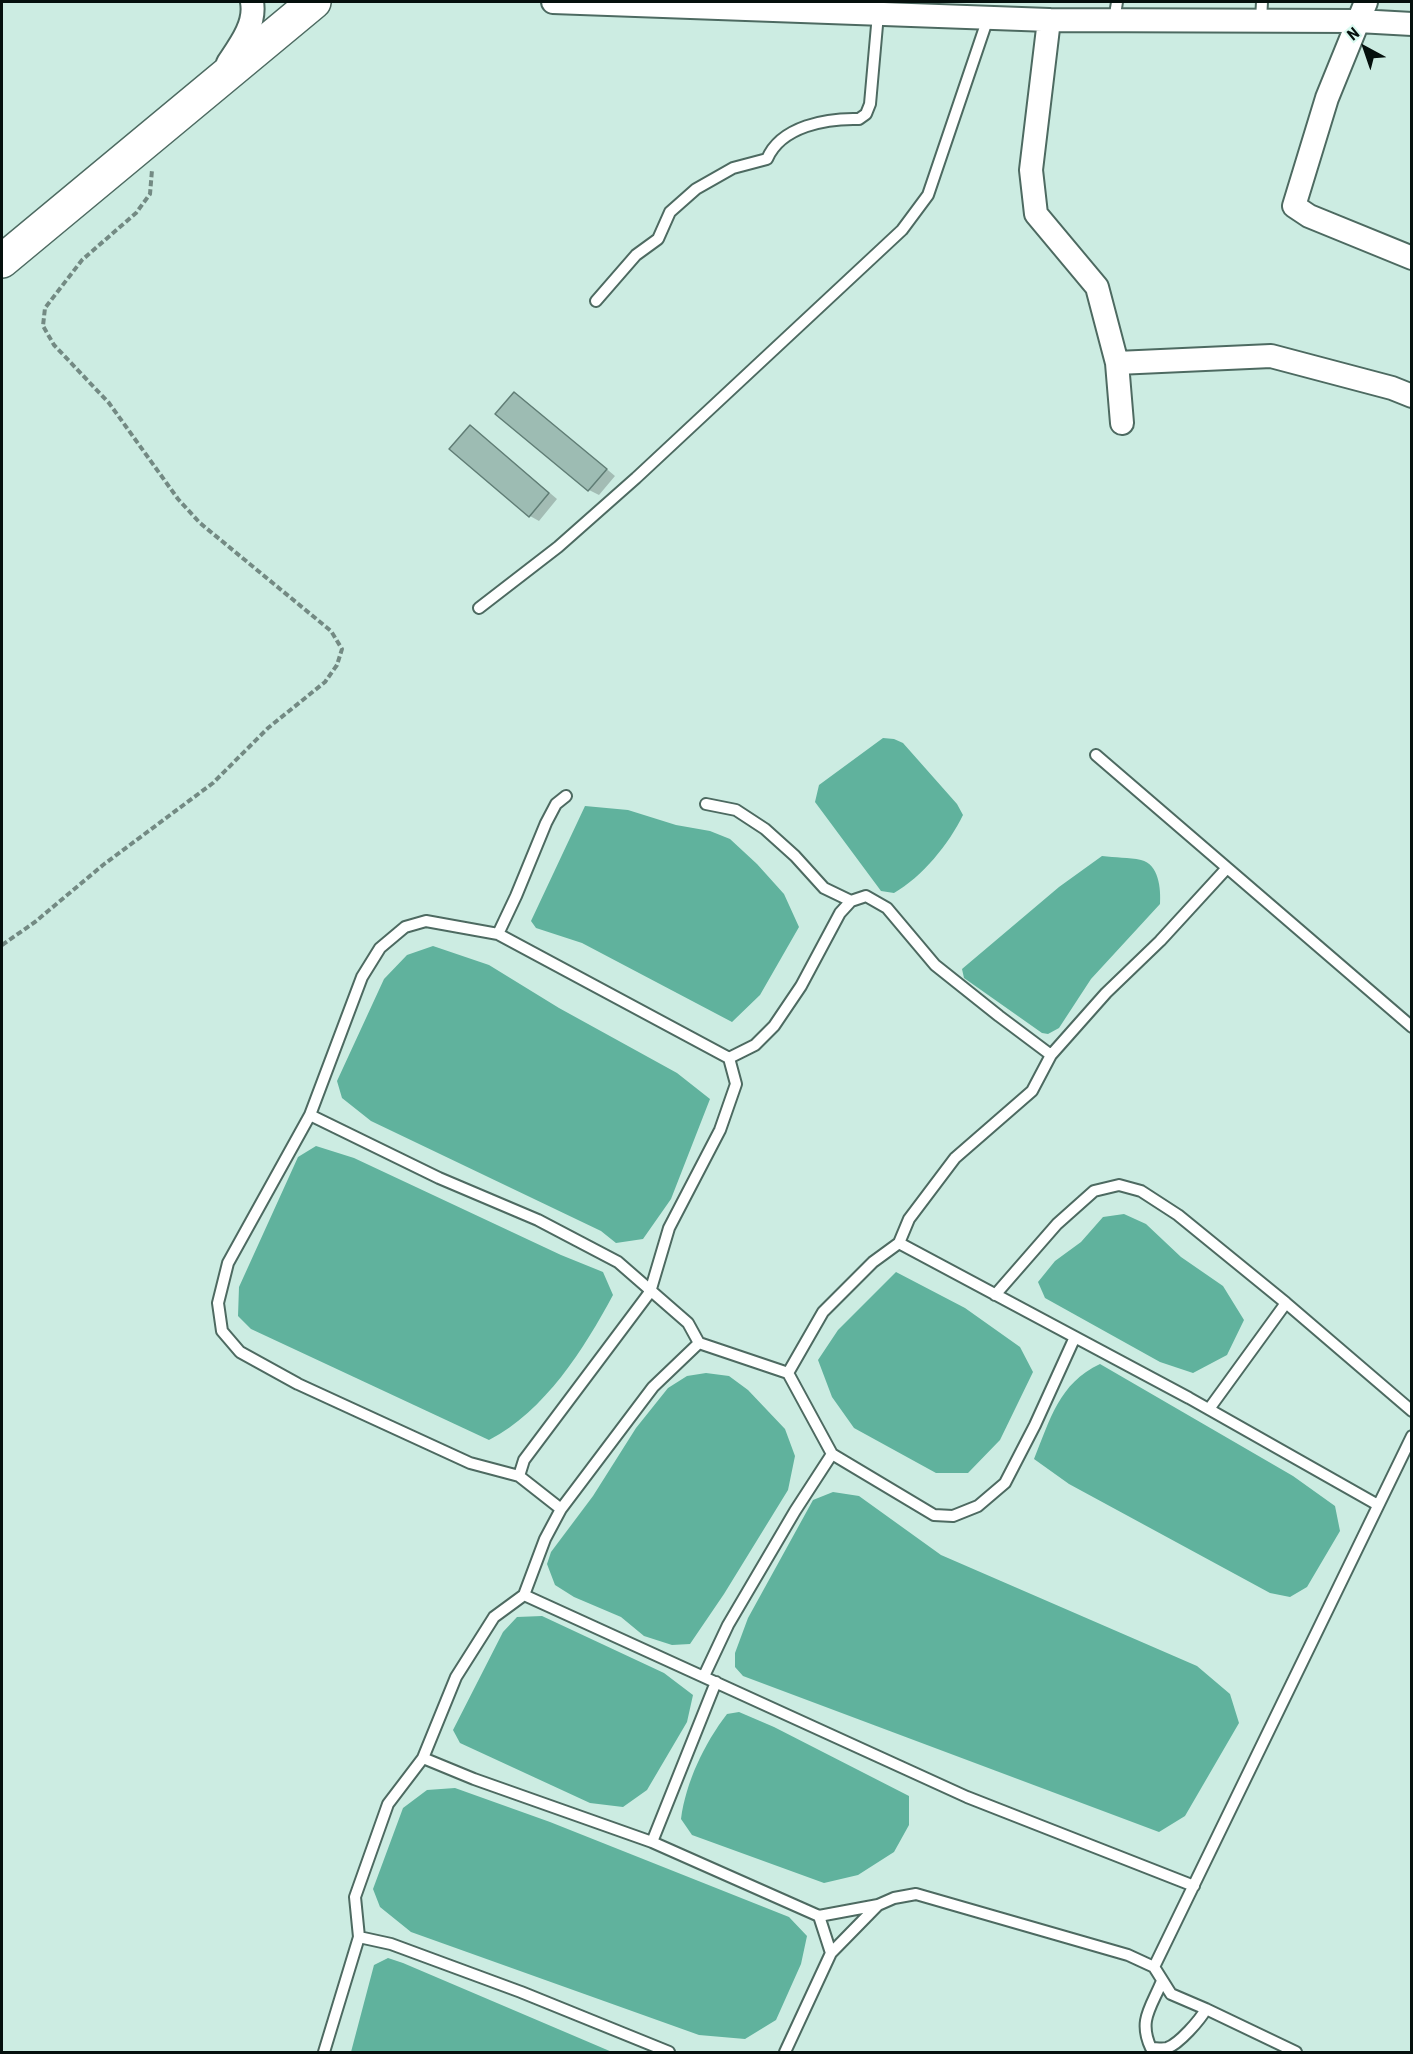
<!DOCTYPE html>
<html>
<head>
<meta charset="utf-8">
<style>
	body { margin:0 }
	#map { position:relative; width:1413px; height:2054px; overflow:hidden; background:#ccece2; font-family:"Roboto Condensed",sans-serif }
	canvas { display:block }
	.frame { position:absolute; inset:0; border:3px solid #05100d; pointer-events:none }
	.north { position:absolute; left:1335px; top:18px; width:60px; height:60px; -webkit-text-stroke:4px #d9f9ef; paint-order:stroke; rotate:320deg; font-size:16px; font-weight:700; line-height:24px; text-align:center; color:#05100d }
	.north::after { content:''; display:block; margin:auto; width:21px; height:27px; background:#05100d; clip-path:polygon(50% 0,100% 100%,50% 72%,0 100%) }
</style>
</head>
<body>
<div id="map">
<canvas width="1413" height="2054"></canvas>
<div class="frame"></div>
<div class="north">N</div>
</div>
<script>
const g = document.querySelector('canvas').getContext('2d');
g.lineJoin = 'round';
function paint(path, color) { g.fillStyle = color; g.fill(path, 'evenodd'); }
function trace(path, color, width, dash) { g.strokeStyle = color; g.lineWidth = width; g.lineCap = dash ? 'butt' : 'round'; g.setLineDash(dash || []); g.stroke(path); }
paint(new Path2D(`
	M883,738L894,739L903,743L957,804L963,815C949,844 922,877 894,893L881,891L815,802L819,785Z
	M585,806L628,810L676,825L710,831L730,839L757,864L784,894L799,927L760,995L732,1022L582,943L536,928L531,921Z
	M1102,856C1115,858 1129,857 1141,860C1159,864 1161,889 1160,904L1091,979L1059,1028L1048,1034L1042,1033L964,978L962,969L1059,887Z
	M433,946L489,965L559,1008L677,1073L710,1099L671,1199L643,1239L616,1243L601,1231L371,1121L342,1098L337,1081L384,979L407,955Z
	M316,1146L354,1158L561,1255L603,1272L613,1295C584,1349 545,1411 489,1440L251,1329L238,1316L239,1287L298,1157Z
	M1124,1214L1146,1224L1181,1257L1223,1286L1244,1320L1227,1355L1193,1373L1160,1362L1045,1298L1038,1282L1055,1261L1081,1242L1103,1217Z
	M896,1272L965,1308L1020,1347L1033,1372L1000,1440L968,1473H936L854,1428L832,1397L818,1360L838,1330Z
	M1100,1364L1293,1476L1335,1506L1340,1531L1307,1587L1290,1597L1270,1593L1069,1484L1034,1459C1050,1420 1059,1383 1100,1364Z
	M706,1373L729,1376L748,1390L785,1429L795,1456L788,1490L724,1594L690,1644L672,1645L644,1636L621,1617L574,1597L555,1585L547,1564L551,1552L593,1496L636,1428L668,1388L687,1376Z
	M833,1492L859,1496L941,1555L1197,1666L1230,1694L1239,1723L1185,1816L1159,1832L743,1676L735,1667V1653L748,1618L813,1500Z
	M542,1616L664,1673L693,1695L687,1722L647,1790L623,1807L590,1803L460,1743L453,1730L503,1632L517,1617Z
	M739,1712L774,1727L909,1796V1825L894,1852L858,1875L824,1883L692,1835L681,1819C686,1782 704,1744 727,1714Z
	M455,1788L550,1822L789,1917L807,1936L801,1964L776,2020L745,2039L699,2035L411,1932L380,1907L373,1889L403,1808L427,1790Z
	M388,1958L403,1963L612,2052H351L374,1965Z`), '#60b29d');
paint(new Path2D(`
	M514,394L523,399L615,476L599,495L589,490L498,414Z
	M470,427L479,433L557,499L539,521L530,516Z`), '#0003');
const building = new Path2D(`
	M514,392L607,469L588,491L495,414Z
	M470,425L549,493L529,517L449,449Z`);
paint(building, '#9dbcb3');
trace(building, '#607d75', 1.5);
const lane = new Path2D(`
	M1261,20L1262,2
	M1114,21L1117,2
	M596,301L636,255L658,239L670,212L696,189L733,168L767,159C781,126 827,118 859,119L866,114L870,104L878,14
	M479,608L558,547L636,478L902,230L928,195L988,18
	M1096,755L1412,1027
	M706,804L736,810L765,829L795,856L824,888L851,901
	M498,934L516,896L546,823L556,804L566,796
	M310,1115L439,1178L538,1220L618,1262L688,1323L699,1343
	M899,1243L1189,1398L1378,1505
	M995,1295L1057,1224L1094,1191L1119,1185L1141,1191L1178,1215L1286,1303L1412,1411
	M1209,1409L1286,1303
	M832,1454L934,1515L953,1516L978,1506L1005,1483L1035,1425L1075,1337
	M519,1476L524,1460L650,1292L669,1228L720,1130L736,1084L729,1058
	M561,1509L519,1476L470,1463L298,1384L240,1352L222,1331L218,1303L228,1263L310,1115L362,977L380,948L405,927L426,921L498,934L729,1058L755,1045L774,1026L801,986L840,913L851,901L866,896L887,908L935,965L999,1016L1051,1055
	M524,1595L967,1797L1194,1886
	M704,1676L728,1625L795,1511L832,1454L788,1373L823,1312L873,1262L899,1243L909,1219L955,1158L1032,1091L1051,1055L1106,993L1160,941L1227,868
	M423,1758L474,1779L652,1842L819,1916L878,1905
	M652,1842L716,1682
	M819,1916L831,1953
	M359,1937L391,1944L521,1992L669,2052
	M1162,1981C1151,2008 1138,2020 1151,2048C1156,2048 1162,2049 1167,2048C1179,2044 1200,2020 1206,2009
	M324,2052L359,1937L355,1897L388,1804L423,1758L456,1677L494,1617L524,1595L545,1539L561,1509L653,1387L699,1343L788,1373
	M785,2052L831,1953L878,1905L894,1898L916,1894L1128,1955L1154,1967
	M1296,2052L1206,2009L1171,1994L1154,1967L1412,1436`);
const street = new Path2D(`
	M553,2L1049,20L1358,21L1412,24
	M1366,2L1327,98L1294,206L1309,216L1412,258
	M1049,20L1031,170L1036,214L1097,287L1117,363L1122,423
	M228,63C240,45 256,24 252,2
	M1117,363L1271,356L1392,388L1412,396`);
const highway = new Path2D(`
	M2,261L314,2`);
trace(lane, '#4d6a61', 14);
trace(street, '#4d6a61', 26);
trace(highway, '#4d6a61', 36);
trace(new Path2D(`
	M2,945L35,922L103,865L213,783L268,728L325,682L337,665L342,649L331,631L200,523L178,499L109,403L54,345L43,326L45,308L82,260L136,213L150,194L152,170`), '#738a83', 4, [6, 3]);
trace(lane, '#fff', 10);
trace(street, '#fff', 22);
trace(highway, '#fff', 33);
</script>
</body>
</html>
